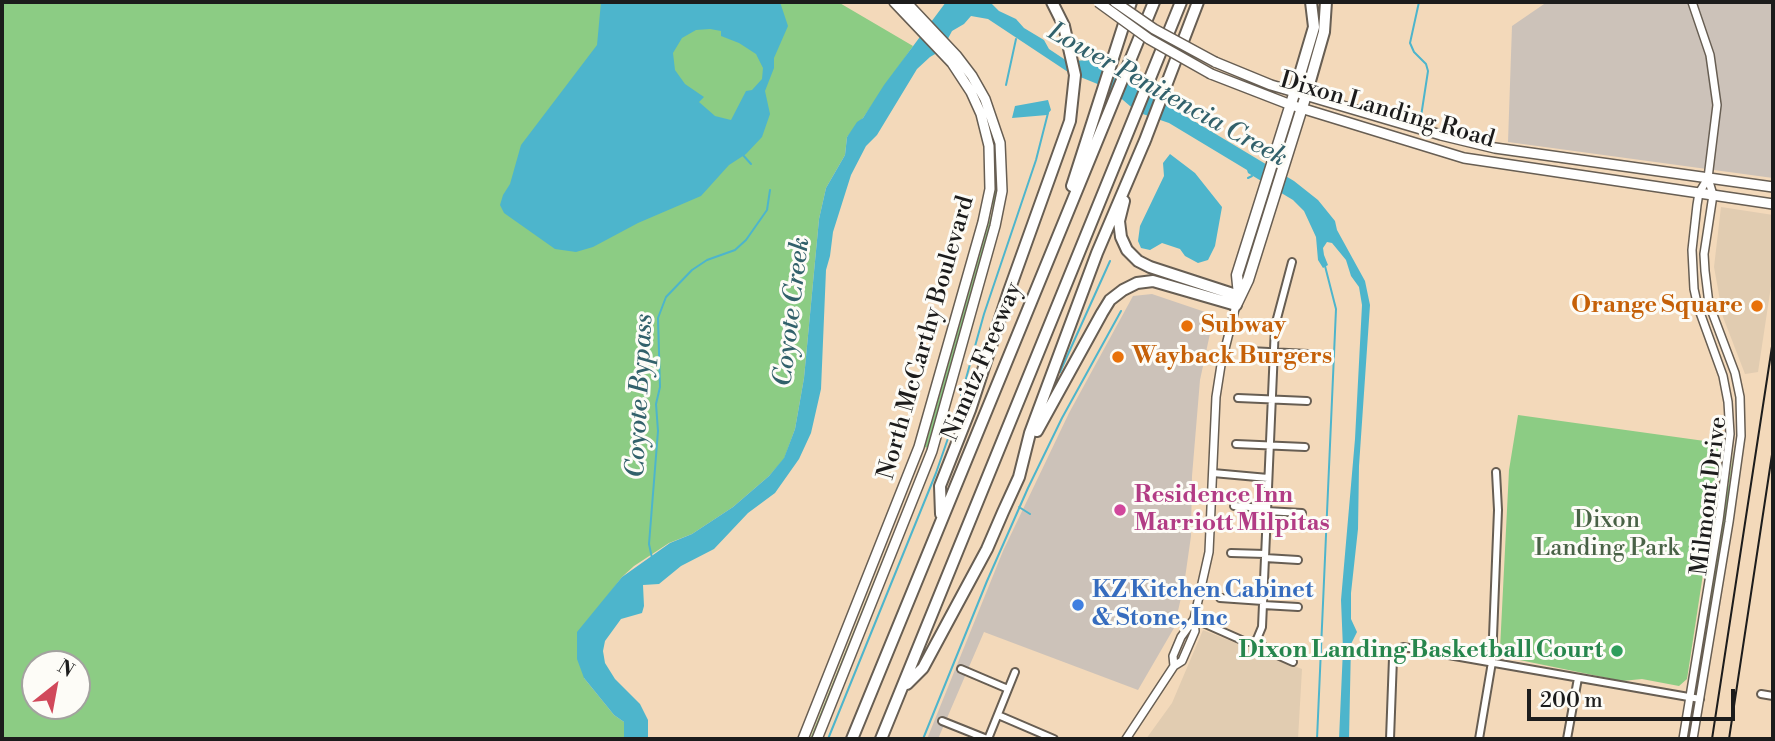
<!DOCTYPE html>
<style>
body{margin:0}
#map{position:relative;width:1775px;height:741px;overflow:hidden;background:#f3d9ba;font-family:"Libre Bodoni",serif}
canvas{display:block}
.frame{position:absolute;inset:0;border:4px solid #1c1c1c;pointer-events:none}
.north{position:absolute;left:21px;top:650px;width:70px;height:70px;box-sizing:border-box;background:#fdfcf7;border:2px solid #a3a29f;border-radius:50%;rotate:31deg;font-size:19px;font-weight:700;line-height:28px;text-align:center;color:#1c1c1c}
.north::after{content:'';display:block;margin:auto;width:24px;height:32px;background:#d1495b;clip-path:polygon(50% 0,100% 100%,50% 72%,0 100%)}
.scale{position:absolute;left:1527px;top:689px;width:208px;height:32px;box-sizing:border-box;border:4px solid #1c1c1c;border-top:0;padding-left:9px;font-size:21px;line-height:24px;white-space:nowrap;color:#1c1c1c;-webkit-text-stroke:5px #fdfcf7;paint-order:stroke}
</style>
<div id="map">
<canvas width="1775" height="741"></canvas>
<div class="frame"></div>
<div class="north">N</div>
<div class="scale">200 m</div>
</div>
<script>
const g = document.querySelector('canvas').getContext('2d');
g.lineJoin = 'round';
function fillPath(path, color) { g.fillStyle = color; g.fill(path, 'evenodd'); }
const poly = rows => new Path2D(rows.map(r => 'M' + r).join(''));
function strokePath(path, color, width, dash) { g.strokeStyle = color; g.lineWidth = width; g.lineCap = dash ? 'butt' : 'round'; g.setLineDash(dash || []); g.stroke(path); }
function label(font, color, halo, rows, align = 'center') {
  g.font = font + ' "Libre Bodoni",serif'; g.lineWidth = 6; g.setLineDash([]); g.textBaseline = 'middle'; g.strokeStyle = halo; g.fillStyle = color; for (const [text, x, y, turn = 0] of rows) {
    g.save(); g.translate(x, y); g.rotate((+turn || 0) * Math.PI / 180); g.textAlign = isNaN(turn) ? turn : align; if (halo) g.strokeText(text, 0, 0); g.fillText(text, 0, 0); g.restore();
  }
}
const built = poly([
 [1721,207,1773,215,1773,273,1758,372,1745,374,1723,317,1714,267],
 [1203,630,1302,669,1298,739,1146,739,1172,703]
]);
const industrial = poly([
 [1547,2,1773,2,1773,178,1508,142,1512,26],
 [1152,294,1214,315,1200,380,1192,476,1191,536,1184,585,1174,628,1138,690,984,632,938,739,927,739,1003,551,1069,413,1133,296]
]);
const green = poly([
 [2,2,838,2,913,46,863,118,847,137,845,155,826,188,819,219,804,378,795,429,784,459,769,476,733,507,692,534,669,543,634,566,622,577,606,598,584,678,614,715,624,722,624,739,2,739],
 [35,664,77,664,77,706,35,706],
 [910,12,956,60,979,93,994,130,1000,169,995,215,930,449,925,447,992,212,996,168,989,123,977,92,956,61],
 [1518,415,1719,443,1712,515,1687,679,1679,686,1642,679,1622,681,1505,657,1500,649,1509,470],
 [1735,442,1729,487,1730,509,1697,687],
 [892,536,896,536,814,739,810,739]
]);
const water = poly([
 [601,2,780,2,788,26,774,58,774,68,765,91,770,114,762,137,746,154,729,165,701,196,638,223,593,247,576,252,555,249,504,213,500,205,503,195,510,184,521,145,597,45],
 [710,29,721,31,721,36,739,43,756,54,763,68,762,79,752,90,746,91,731,120,715,116,699,102,704,97,685,84,675,70,673,53,682,38,696,30],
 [946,2,990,2,999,11,1016,19,1024,28,1044,40,1049,49,1067,61,1094,60,1153,92,1184,115,1294,181,1318,200,1335,221,1337,230,1365,281,1370,305,1359,466,1358,529,1351,593,1351,619,1357,632,1351,644,1349,739,1339,739,1343,649,1341,600,1355,439,1362,305,1359,287,1351,276,1346,260,1332,243,1327,242,1323,248,1324,255,1328,265,1323,268,1318,260,1316,237,1304,211,1293,200,1248,173,1247,170,1169,123,1137,112,1116,94,1100,85,1068,72,988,19,971,16,964,24,952,31,942,50,930,57,917,69,877,135,866,146,851,175,833,232,830,256,826,270,821,389,811,433,799,459,775,493,748,513,714,549,681,566,659,584,643,585,644,606,642,613,621,619,605,641,603,651,605,663,615,679,640,704,648,720,648,739,624,739,624,722,614,715,584,678,577,659,577,632,622,577,670,543,692,534,733,507,769,476,784,458,795,429,804,378,819,219,826,188,845,155,847,137,857,122,863,118,884,85],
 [1048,100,1051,110,1047,115,1012,118,1015,106],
 [1170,154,1195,173,1222,207,1215,246,1208,260,1198,263,1185,256,1180,249,1162,243,1150,250,1141,248,1138,241,1140,226,1164,176,1163,163]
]);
const stream = poly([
 [1419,2,1410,43,1414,52,1426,64,1428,71,1420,123],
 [1006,85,1016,39],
 [742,154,751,164],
 [1248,178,1252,176],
 [1060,372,1110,261],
 [1019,507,1030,514],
 [652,558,649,544,658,431,656,404,660,387,658,318,666,297,692,270,707,260,735,250,746,240,767,210,770,190],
 [828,739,936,473,955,418,984,314,1036,160,1048,113],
 [923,739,987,581,1028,488,1062,418,1121,311],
 [1317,739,1336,309,1325,266]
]);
const minor = poly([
 [1249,351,1308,354],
 [1238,398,1307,401],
 [1236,444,1305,447],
 [1213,473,1268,478],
 [1234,506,1266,508],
 [1266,511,1302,513],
 [1231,553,1265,554],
 [1265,558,1298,560],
 [1220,598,1263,601],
 [1263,605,1298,607],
 [1194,619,1246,642,1253,642,1257,639,1266,650,1293,662],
 [1257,639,1262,627,1275,326,1292,262],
 [961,669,1008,689],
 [1761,694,1773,696],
 [998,715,1054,739],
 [942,721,987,739],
 [988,739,1015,672],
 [1390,739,1393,658,1396,650,1403,647,1700,699],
 [1479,739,1492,662,1498,510,1496,472],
 [1567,739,1578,678]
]);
const tertiary = poly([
 [1174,666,1173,656,1181,637,1194,619],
 [1126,739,1174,666,1182,661,1195,631,1194,619,1209,552,1216,397,1221,365,1236,305],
 [1683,739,1719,520,1730,434,1728,402,1723,376,1698,307,1694,289,1692,250,1697,205,1699,193,1708,178,1717,105,1710,55,1692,2],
 [1693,739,1729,522,1741,436,1740,397,1735,373,1709,304,1705,271,1704,254,1713,195,1708,178]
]);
const secondary = poly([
 [1215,62,1271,85,1441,135,1495,148,1773,187],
 [1211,74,1291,105,1464,158,1773,204],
 [803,739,919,447,983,222,990,189,989,146,981,114,971,92,952,63,894,2],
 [817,739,932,451,995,226,1002,191,1000,143,985,99,972,76,956,55,906,2]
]);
const trunk = poly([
 [1239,295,1237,275,1295,91],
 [1237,303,1248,280,1306,95]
]);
const motorway = poly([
 [1295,91,1314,27,1311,2],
 [1306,95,1324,32,1326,2],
 [1144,143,1198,2],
 [1072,186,1131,2],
 [1124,201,1119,221,1121,237,1127,250,1138,261,1150,267,1239,296],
 [1037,431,1102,313,1110,300,1123,290,1137,283,1153,281,1236,305],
 [941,514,940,486,970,410,1009,291,1070,121,1075,75,1064,26,1052,2],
 [907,684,923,668,987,549,1003,512,1019,477,1030,433,1097,253,1146,138],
 [852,739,1154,2],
 [881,739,1181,2]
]);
const rail = poly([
 [1712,739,1773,340],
 [1729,739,1773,448]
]);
const secondaryBridge = poly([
 [1098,2,1149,39,1211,74],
 [1115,2,1154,29,1215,62]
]);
const markers = [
 [1757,306,7,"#e8710a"],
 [1187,326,7,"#e8710a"],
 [1118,357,7,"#e8710a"],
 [1120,510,7,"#d1479c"],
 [1078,605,7,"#3f7fe0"],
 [1617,651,7,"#2e9e5b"]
];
const streetNames = [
 ["Dixon Landing Road",1387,111,16],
 ["North McCarthy Boulevard",927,338,-74],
 ["Nimitz Freeway",983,362,-67],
 ["Milmont Drive",1710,496,-83]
];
const foodNames = [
 ["Orange Square",1743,306,"right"],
 ["Subway",1201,326],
 ["Wayback Burgers",1132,357]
];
const hotelNames = [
 ["Residence Inn",1134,496],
 ["Marriott Milpitas",1134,524]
];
const parkNames = [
 ["Dixon",1607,521],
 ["Landing Park",1607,549]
];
const shopNames = [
 ["KZ Kitchen Cabinet",1092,591],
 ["& Stone, Inc",1092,619]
];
const leisureNames = [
 ["Dixon Landing Basketball Court",1603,651]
];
const waterNames = [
 ["Lower Penitencia Creek",1167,96,29],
 ["Coyote Creek",793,312,-83],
 ["Coyote Bypass",641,396,-87]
];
fillPath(built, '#e1ccb1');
fillPath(industrial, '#ccc2b9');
fillPath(green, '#8ccc84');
fillPath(water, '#4db5cc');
strokePath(stream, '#4db5cc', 2);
strokePath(minor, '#675e53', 10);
strokePath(tertiary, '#675e53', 10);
strokePath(secondary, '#675e53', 12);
strokePath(trunk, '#675e53', 13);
strokePath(motorway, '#675e53', 14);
strokePath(minor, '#fff', 6);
strokePath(tertiary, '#fff', 7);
strokePath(secondary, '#fff', 9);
strokePath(trunk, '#fff', 10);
strokePath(motorway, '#fff', 10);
strokePath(rail, '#1c1c1c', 2);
strokePath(secondaryBridge, '#675e53', 12, []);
strokePath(secondaryBridge, '#fff', 9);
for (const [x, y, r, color] of markers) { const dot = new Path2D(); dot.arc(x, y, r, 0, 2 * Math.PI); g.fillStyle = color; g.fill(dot); strokePath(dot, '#fdfcf7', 2.5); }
label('24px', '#1c1c1c', '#fdfcf7', streetNames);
label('bold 24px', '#c56008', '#fdfcf7', foodNames, 'left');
label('bold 24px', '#b23c85', '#fdfcf7', hotelNames, 'left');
label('24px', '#496246', '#fdfcf7', parkNames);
label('bold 24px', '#366cbe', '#fdfcf7', shopNames, 'left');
label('bold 24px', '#27864d', '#fdfcf7', leisureNames, 'right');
label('italic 26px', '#32616b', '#fdfcf7', waterNames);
</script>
